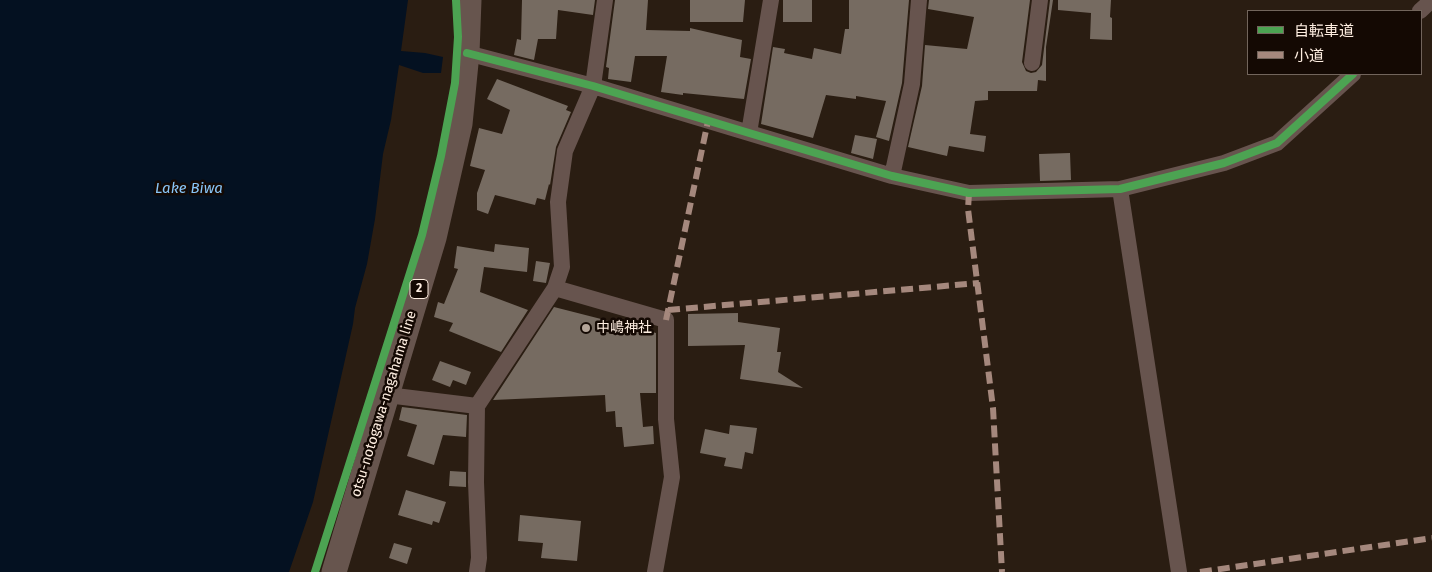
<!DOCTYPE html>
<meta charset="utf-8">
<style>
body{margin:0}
#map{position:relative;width:1432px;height:572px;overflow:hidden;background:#2a1d12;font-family:"Fira Sans","Noto Sans JP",sans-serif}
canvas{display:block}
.legend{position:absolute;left:1247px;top:10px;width:175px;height:65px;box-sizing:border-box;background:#140903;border:1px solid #72655c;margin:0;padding:6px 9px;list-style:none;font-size:15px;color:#feeee1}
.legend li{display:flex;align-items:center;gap:10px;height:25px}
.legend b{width:25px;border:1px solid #72655c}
</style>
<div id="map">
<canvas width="1432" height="572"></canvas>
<ul class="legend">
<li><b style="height:6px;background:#4ca352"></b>自転車道</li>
<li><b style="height:6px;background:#a5887d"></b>小道</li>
</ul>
</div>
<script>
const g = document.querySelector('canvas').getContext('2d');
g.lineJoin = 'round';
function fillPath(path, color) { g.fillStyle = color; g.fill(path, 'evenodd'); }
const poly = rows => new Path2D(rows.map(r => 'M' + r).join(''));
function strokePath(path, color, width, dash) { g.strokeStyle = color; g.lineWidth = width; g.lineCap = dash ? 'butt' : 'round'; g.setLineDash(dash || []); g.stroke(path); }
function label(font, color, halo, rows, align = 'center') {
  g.font = font + ' "Fira Sans","Noto Sans JP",sans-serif'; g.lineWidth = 5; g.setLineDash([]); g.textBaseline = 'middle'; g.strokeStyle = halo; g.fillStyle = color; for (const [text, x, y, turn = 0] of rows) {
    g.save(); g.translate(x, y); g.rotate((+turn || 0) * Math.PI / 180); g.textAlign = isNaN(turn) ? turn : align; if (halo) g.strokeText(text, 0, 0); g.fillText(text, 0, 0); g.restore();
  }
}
const water = poly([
 [0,0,408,0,401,51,425,53,443,57,441,73,423,73,399,65,391,120,383,154,375,219,367,264,355,308,353,324,313,502,289,572,0,572]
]);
const building = poly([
 [522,0,595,0,593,15,558,10,556,39,538,39,534,60,514,55,517,39,521,40],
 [615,0,648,0,646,30,690,31,690,28,742,40,740,57,751,59,744,99,683,93,683,95,661,92,667,56,635,56,631,82,608,79,609,68,606,67],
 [690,0,745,0,743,22,690,22],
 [783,0,812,0,812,22,783,22],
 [849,0,909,0,902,83,889,141,876,137,886,101,856,96,856,99,826,95,813,138,761,124,773,47,785,49,784,53,812,59,814,48,841,54,845,29,849,29],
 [929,0,1030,0,1022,62,1026,71,1031,73,1036,72,1042,65,1050,0,1053,0,1046,47,1046,81,1038,80,1037,91,988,91,988,100,975,101,970,134,986,136,984,152,949,146,947,156,908,147,922,86,925,45,967,49,974,17,928,9],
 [1058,0,1111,0,1110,17,1112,18,1112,40,1090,39,1091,13,1058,10],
 [497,79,568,106,566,110,571,112,556,147,550,185,549,184,545,200,537,198,535,205,495,195,488,214,477,210,477,193,485,170,470,166,479,128,502,134,510,110,487,99],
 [855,135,877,139,873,159,851,153],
 [1070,153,1071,180,1040,181,1039,154],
 [495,244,529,248,527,272,484,267,480,292,528,310,501,352,449,331,453,323,434,317,438,302,444,304,458,269,454,268,457,246,494,252],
 [536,261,550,263,546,283,533,281],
 [554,307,656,333,656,393,640,393,643,427,653,426,654,444,624,447,622,427,616,427,615,411,606,412,605,395,493,400],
 [738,313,738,322,780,328,777,352,781,352,778,372,803,388,740,379,745,345,688,346,688,314],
 [440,361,471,372,466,385,453,380,450,387,432,380],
 [402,407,467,415,466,437,443,435,434,465,407,456,417,425,399,420],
 [730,425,757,428,753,454,745,452,742,469,724,466,726,458,700,453,705,429,729,434],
 [450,471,466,472,466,487,449,486],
 [406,490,446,502,439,523,433,521,432,525,398,515],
 [520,515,581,521,577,561,541,558,543,543,518,541],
 [394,543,412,548,407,564,389,558]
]);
const street = poly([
 [1420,11,1432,0],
 [467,53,593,86,892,176,969,193,1120,189,1224,163,1277,143,1353,74],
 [1032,63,1040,0],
 [749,133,771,0],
 [892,176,912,84,919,0],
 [1120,189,1179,572],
 [555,288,666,320,666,419,672,477,655,572],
 [387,395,477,406],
 [477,572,479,558,476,482,477,406,555,288,562,267,558,202,565,151,593,86,605,0]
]);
const primary = poly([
 [334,572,434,238,460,124,467,53,469,0]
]);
const quiet = poly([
 [969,193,968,209,993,408,1002,572],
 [668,310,979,283],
 [666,320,708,121],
 [1200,572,1432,538]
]);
const cycleway = poly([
 [467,53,593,86,892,176,969,193,1120,189,1224,163,1277,143,1353,74],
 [315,572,422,235,441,156,455,83,458,37,456,0]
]);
const markers = [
 [586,328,5,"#b4a599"]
];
const shields = [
 [419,289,18]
];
const shieldNames = [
 ["2",419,289]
];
const poiNames = [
 ["中嶋神社",596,328]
];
const streetNames = [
 ["otsu-notogawa-nagahama line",384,404,-73]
];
const waterNames = [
 ["Lake Biwa",189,189]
];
fillPath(water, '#041121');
fillPath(building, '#766b61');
strokePath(street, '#67544e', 16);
strokePath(primary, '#67554e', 25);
strokePath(quiet, '#a5887d', 6, [12, 6]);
strokePath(cycleway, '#4ca352', 8);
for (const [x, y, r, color] of markers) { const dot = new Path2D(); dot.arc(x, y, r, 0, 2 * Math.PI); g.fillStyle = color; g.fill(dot); strokePath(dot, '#140903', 2); }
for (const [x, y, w] of shields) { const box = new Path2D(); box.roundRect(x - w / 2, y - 9.5, w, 19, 4); g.fillStyle = '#140903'; g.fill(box); strokePath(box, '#feeee1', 1); }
label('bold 12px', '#feeee1', null, shieldNames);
label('14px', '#feeee1', '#140903', poiNames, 'left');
label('14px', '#feeee1', '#140903', streetNames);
label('italic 15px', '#89c6f8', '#140903', waterNames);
</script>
